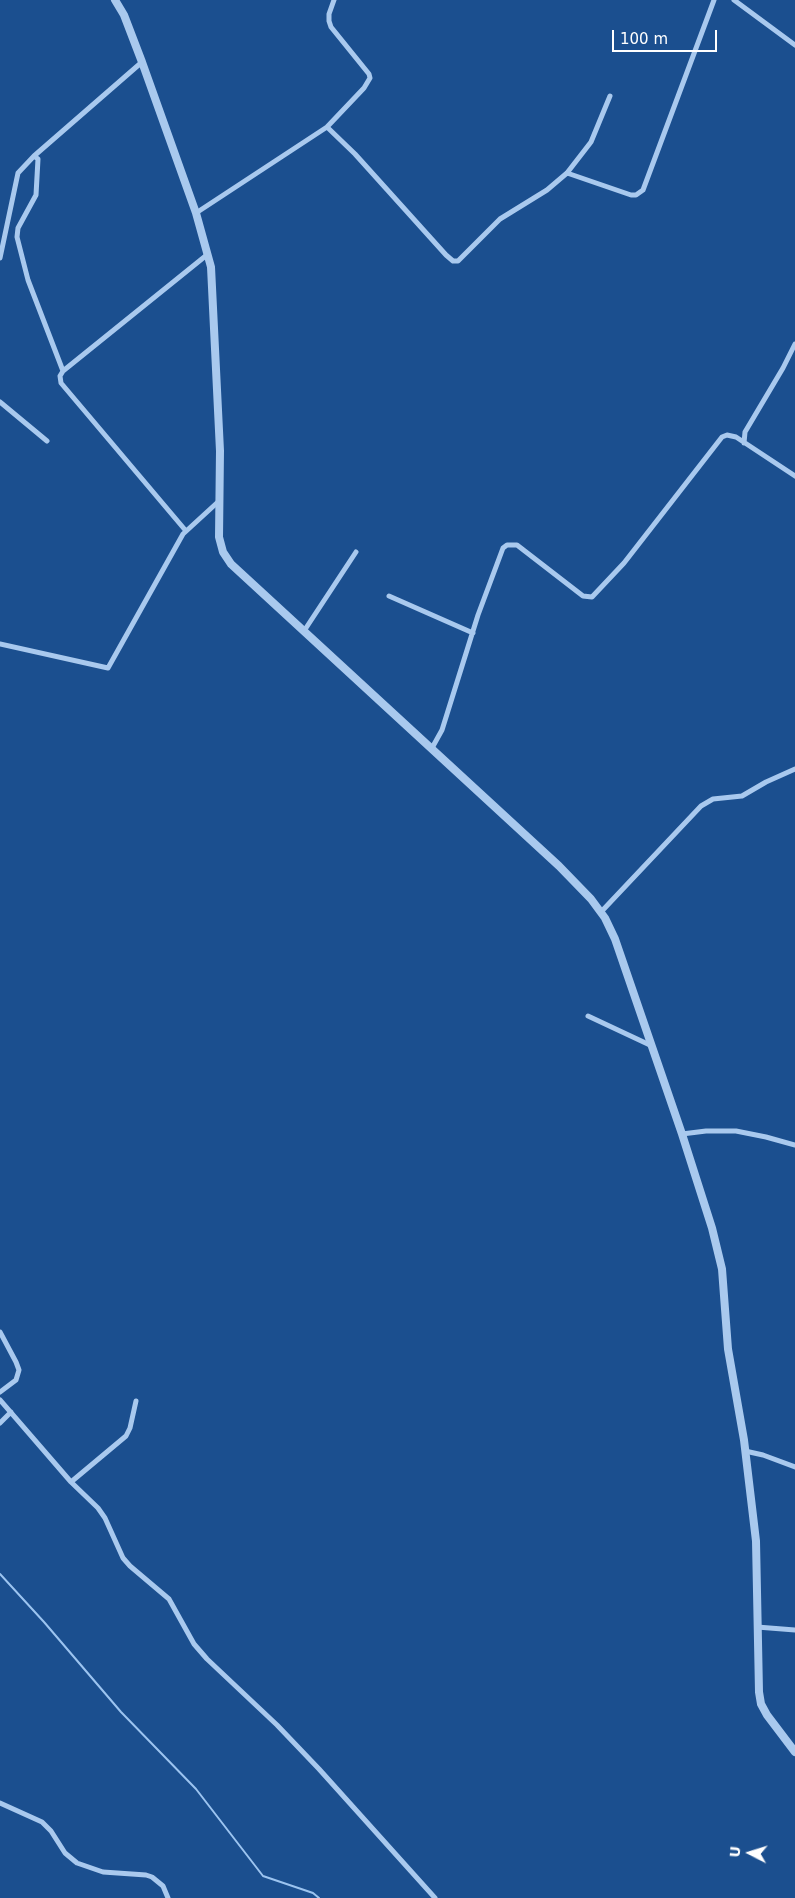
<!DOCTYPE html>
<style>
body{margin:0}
#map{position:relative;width:795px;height:1898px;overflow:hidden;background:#1b4f8f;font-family:"DejaVu Sans",sans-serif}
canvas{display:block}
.north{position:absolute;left:725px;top:1828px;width:50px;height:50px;-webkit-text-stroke:4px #1b4f8f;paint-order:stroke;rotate:275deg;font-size:14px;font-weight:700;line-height:20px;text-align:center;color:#fff}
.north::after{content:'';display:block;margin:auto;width:18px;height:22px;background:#fff;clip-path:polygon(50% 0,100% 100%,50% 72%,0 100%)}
.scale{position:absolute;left:612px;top:30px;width:105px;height:22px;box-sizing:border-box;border:2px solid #fff;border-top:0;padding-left:6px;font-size:15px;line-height:18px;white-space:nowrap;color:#fff;-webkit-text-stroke:4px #1b4f8f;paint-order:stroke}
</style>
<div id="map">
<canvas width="795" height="1898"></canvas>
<div class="north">U</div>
<div class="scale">100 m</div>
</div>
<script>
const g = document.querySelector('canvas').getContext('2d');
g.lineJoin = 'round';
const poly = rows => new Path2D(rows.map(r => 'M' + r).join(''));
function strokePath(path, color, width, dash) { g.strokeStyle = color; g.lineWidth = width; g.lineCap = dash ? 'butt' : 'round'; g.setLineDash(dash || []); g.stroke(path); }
const stream = poly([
 [0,1574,44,1622,121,1712,196,1789,263,1876,313,1893,319,1898]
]);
const minor = poly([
 [734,0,795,45],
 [327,127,364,88,370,78,369,74,331,27,329,21,329,14,334,0],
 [34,156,38,159,36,195,18,228,17,237,28,280,63,371],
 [567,173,631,195,636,195,643,190,714,0],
 [196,213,327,127,355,154,446,255,453,261,458,261,500,219,547,190,567,173,591,142,610,96],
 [0,258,18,173,34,156,142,62],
 [0,402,47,441],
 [744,443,745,432,783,368,795,344],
 [186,531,61,383,60,376,63,371,208,254],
 [389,596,473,633],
 [304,631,356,552],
 [0,644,108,668,183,534,219,501],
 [432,748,442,730,478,615,503,548,507,545,517,545,583,596,592,597,624,563,722,437,727,435,736,437,795,476],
 [601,912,701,806,713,799,742,796,766,782,795,769],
 [588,1016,652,1046],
 [682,1134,706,1131,736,1131,766,1137,795,1145],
 [0,1332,16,1362,19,1370,16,1380,0,1392],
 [0,1400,71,1482,98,1508,105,1518,123,1558,130,1566,169,1599,194,1644,207,1659,277,1725,319,1769,435,1898],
 [0,1423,11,1412],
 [745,1451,763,1455,795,1467],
 [71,1482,126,1436,130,1428,136,1401],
 [757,1627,795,1630],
 [0,1803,42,1822,51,1831,65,1853,77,1863,103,1872,146,1875,152,1877,163,1886,168,1898]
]);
const tertiary = poly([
 [115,0,124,15,142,62,196,213,211,267,220,451,219,537,223,552,231,564,559,866,591,899,605,918,615,939,682,1134,712,1228,722,1269,728,1349,744,1440,756,1541,759,1692,761,1704,767,1715,795,1752]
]);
strokePath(stream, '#9cc4f0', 2);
strokePath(minor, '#a9c9ee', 5);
strokePath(tertiary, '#a9c9ee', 8);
</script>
